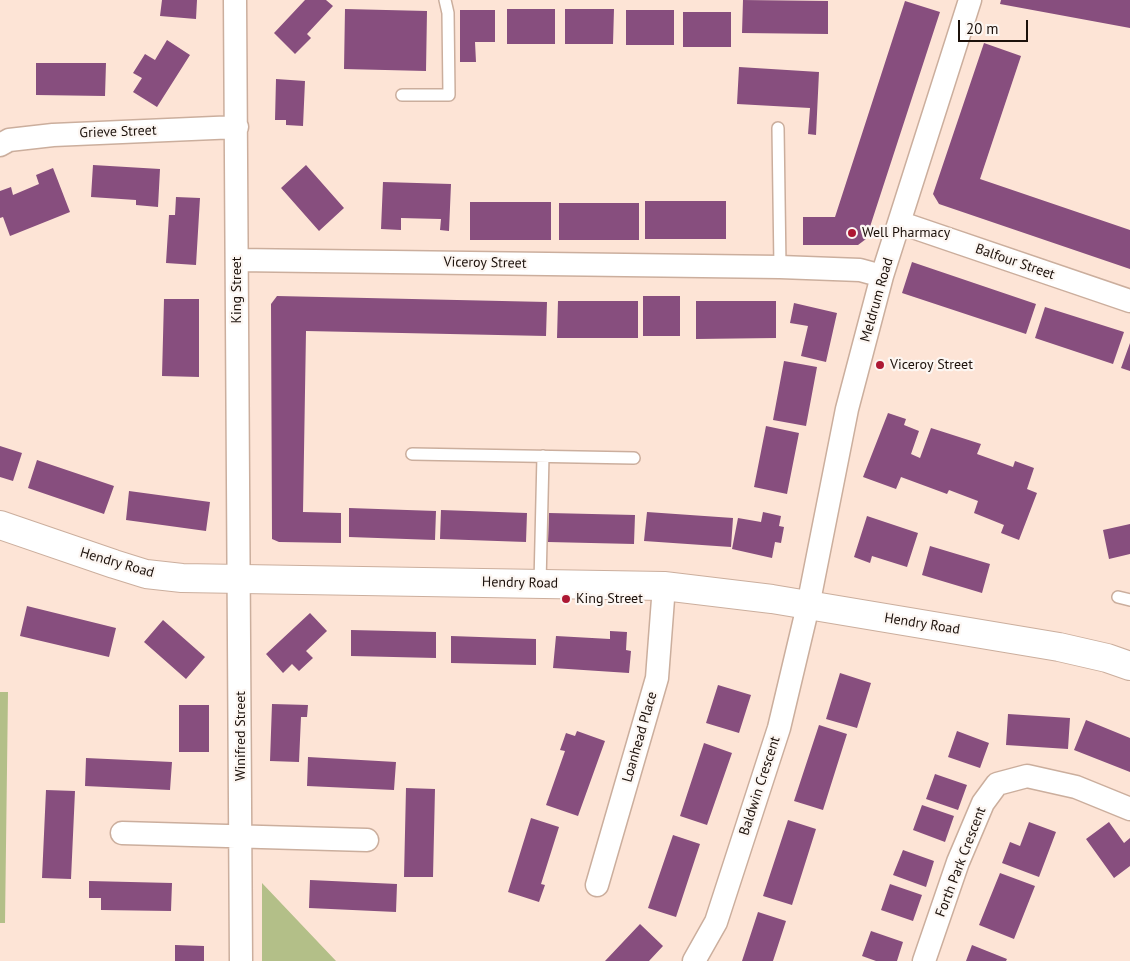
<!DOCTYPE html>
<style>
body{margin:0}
#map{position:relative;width:1130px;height:961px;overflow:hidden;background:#fde4d6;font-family:"PT Sans",sans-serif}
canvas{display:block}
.scale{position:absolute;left:958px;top:20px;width:70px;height:22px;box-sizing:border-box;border:2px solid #1c110b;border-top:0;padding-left:6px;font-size:15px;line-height:18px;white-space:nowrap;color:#1c110b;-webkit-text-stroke:4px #fcf6f2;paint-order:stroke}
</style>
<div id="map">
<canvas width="1130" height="961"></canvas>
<div class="scale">20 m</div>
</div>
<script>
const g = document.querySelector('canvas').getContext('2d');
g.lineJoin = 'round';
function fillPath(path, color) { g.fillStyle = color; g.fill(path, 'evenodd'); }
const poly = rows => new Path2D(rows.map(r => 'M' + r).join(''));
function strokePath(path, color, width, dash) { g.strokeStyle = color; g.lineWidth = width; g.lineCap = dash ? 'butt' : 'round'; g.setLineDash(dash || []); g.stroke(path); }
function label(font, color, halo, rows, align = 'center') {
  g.font = font + ' "PT Sans",sans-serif'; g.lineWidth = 4.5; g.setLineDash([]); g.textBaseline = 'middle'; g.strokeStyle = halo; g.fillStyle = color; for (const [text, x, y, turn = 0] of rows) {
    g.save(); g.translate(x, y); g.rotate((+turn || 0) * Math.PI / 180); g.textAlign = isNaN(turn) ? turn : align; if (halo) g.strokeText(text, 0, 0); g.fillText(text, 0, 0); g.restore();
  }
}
const green = poly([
 [0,692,8,692,5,923,0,923],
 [262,883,336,961,262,961]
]);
const building = poly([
 [162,0,197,0,196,19,160,16],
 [305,0,326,0,333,6,307,34,311,38,295,54,274,33],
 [743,0,828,1,828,34,742,33],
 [1001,0,1130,0,1130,28,1000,4],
 [905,1,940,12,866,239,858,245,803,245,803,217,835,217],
 [345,9,427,11,426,71,344,69],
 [507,9,555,9,555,44,507,44],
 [565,9,614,9,613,44,565,44],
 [460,10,495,10,495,42,475,42,476,62,460,62],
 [626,10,674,10,674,45,626,45],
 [683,12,731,12,731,47,683,47],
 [167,40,190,55,157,107,133,92,142,78,133,73,145,54,155,60],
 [984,43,1021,56,980,179,1130,230,1130,269,939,204,933,194],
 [36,63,106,63,105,96,36,95],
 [739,67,819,72,816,135,808,134,810,108,737,104],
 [276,79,305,81,303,126,286,125,286,120,275,120],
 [93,165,160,169,158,207,136,205,136,200,91,197],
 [306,165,344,208,319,231,281,188],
 [53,168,70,212,10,236,3,217,0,218,0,191,11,187,13,195,39,184,36,175],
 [383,182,451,184,449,231,440,230,441,219,401,218,401,230,381,229],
 [176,197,200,198,196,265,166,263,169,215,175,215],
 [645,201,726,201,726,239,645,239],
 [470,202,551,202,551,240,470,240],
 [559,203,639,203,639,240,559,240],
 [912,262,1036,304,1026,334,902,293],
 [277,296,547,302,546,336,306,331,303,512,341,513,341,543,279,542,272,539,271,304],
 [643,296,680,296,680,336,643,336],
 [164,299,199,299,199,377,162,376],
 [558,301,638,301,638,338,557,338],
 [696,301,776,301,776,338,696,339],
 [794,303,837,313,826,362,801,356,808,326,790,323],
 [1045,307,1124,332,1113,364,1035,338],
 [1130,343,1130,371,1121,368],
 [784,361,817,367,806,426,773,420],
 [888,413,906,419,904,425,919,431,911,454,920,458,931,428,981,444,977,454,1013,467,1015,461,1034,468,1027,489,1037,493,1019,540,1001,533,1004,525,974,513,978,501,949,490,947,494,901,477,896,489,863,477],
 [766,426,799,433,787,494,754,487],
 [0,446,22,453,13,481,0,477],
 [37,460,114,486,104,514,28,488],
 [129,491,210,502,206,531,126,520],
 [349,508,436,511,435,540,349,537],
 [441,510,527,513,526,542,440,539],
 [647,512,733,518,731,547,644,541],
 [763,512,781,516,779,526,784,527,781,543,775,542,772,558,732,549,738,518,761,522],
 [549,513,635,515,634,544,548,542],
 [867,516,918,533,907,567,872,556,870,563,854,557],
 [1130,524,1130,554,1109,559,1103,530],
 [930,546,990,564,982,593,922,575],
 [27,606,116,628,109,657,20,636],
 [310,613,327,631,306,651,313,658,299,671,292,664,283,673,266,654],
 [163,620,205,657,186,679,144,642],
 [351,630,436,632,436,658,351,656],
 [610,631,627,632,626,650,631,651,629,673,553,668,556,636,610,639],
 [451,636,536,639,536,665,451,663],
 [840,673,871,683,857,728,826,719],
 [718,685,751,695,739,733,706,723],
 [272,704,308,705,307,717,301,717,299,762,270,761],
 [179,705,209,705,209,752,179,752],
 [1008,714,1070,718,1068,749,1006,745],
 [1086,720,1130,738,1130,772,1074,750],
 [819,725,847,734,823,810,794,801],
 [577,731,605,741,578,816,546,805,565,751,560,750,566,733,575,736],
 [957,731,989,743,980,768,948,757],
 [704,743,732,753,707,825,680,816],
 [308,757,396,762,394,790,307,786],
 [86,758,172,762,170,790,85,786],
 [935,774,967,785,958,810,926,799],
 [406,788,435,789,433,877,404,877],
 [46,790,75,791,71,879,42,878],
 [922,805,954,816,945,842,913,830],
 [531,818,559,827,541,884,545,885,539,902,508,892],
 [788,820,816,829,792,905,763,896],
 [1029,822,1056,832,1039,877,1002,863,1010,842,1020,846],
 [1109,822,1124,843,1130,838,1130,866,1114,878,1086,839],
 [673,835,700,844,676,917,648,908],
 [903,850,934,861,926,887,893,875],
 [1000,873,1035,886,1014,939,979,925],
 [310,880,397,884,396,912,309,908],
 [89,881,172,883,171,911,101,910,101,898,89,898],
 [890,884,922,895,913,921,881,910],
 [758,912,786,921,773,961,742,961],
 [640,924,663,946,649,961,605,961],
 [871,931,903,942,897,961,876,961,862,956],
 [175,945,204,946,204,961,175,961],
 [972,945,1007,959,1006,961,966,961]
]);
const lane = poly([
 [402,95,449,95,448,13,445,0],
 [778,128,780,267],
 [412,454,634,458],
 [540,583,543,456],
 [1118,597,1130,600]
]);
const street = poly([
 [235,0,241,961],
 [0,145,9,140,53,135,237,127],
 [901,223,1130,301],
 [237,260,780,267,860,270,882,276],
 [122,833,367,840],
 [597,885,657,678,664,586],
 [694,961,716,922,779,728,808,606,847,409,882,276,970,0],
 [924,961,958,862,983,803,997,784,1027,776,1076,787,1130,809]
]);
const secondary = poly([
 [0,525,114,564,146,574,182,578,664,586,772,599,1059,647,1107,658,1130,666]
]);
const markers = [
 [852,233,5,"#ad1833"],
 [880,365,5,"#ad1833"],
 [566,599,5,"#ad1833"]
];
const streetNames = [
 ["Grieve Street",118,132,-2],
 ["Balfour Street",1015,262,19],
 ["Viceroy Street",485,263,1],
 ["King Street",237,290,-90],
 ["Meldrum Road",877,300,-74],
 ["Hendry Road",117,563,16],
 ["Hendry Road",520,583,1],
 ["Hendry Road",922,624,9],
 ["Winifred Street",241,736,-90],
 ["Loanhead Place",640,737,-74],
 ["Baldwin Crescent",760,786,-72],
 ["Forth Park Crescent",961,862,-69]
];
const poiNames = [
 ["Well Pharmacy",862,233],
 ["Viceroy Street",890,365],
 ["King Street",576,599]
];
fillPath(green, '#b3bf88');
fillPath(building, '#874e7e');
strokePath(lane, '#cbae9d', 14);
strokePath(street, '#cbae9d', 25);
strokePath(secondary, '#cbae9d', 30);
strokePath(lane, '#fff', 11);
strokePath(street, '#fff', 22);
strokePath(secondary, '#fff', 28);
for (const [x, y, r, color] of markers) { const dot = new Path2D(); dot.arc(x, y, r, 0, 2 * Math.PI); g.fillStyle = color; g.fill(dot); strokePath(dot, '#fcf6f2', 2); }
label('14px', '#1c110b', '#fcf6f2', streetNames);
label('14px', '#1c110b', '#fcf6f2', poiNames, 'left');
</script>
